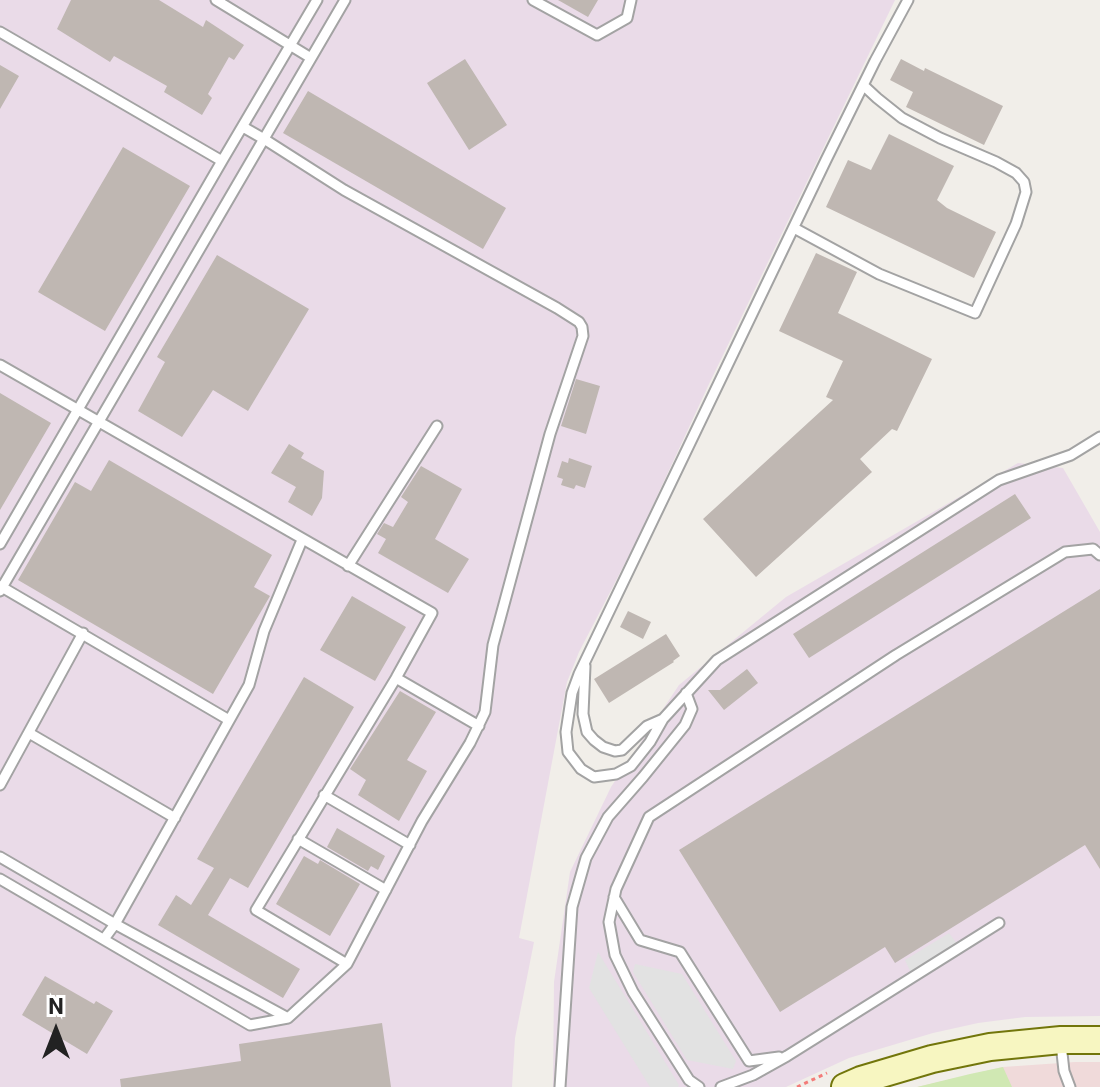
<!DOCTYPE html>
<style>
body{margin:0}
#map{position:relative;width:1100px;height:1087px;overflow:hidden;background:#f1eee9;font-family:Roboto,sans-serif}
canvas{display:block}
.north{position:absolute;left:16px;top:991px;width:80px;height:80px;-webkit-text-stroke:6px #fff;paint-order:stroke;rotate:0deg;font-size:22px;font-weight:700;line-height:32px;text-align:center;color:#222}
.north::after{content:'';display:block;margin:auto;width:28px;height:36px;background:#222;clip-path:polygon(50% 0,100% 100%,50% 72%,0 100%)}
</style>
<div id="map">
<canvas width="1100" height="1087"></canvas>
<div class="north">N</div>
</div>
<script>
const g = document.querySelector('canvas').getContext('2d');
g.lineJoin = 'round';
function fillPath(path, color) { g.fillStyle = color; g.fill(path, 'evenodd'); }
const poly = rows => new Path2D(rows.map(r => 'M' + r).join(''));
function strokePath(path, color, width, dash) { g.strokeStyle = color; g.lineWidth = width; g.lineCap = dash ? 'butt' : 'round'; g.setLineDash(dash || []); g.stroke(path); }
const commercial = poly([
 [1075,1062,1100,1062,1100,1087,917,1087,1003,1067]
]);
const industrial = poly([
 [0,0,895,0,708,386,635,544,579,652,567,682,519,938,534,942,515,1038,512,1087,0,1087],
 [1018,463,1063,468,1100,532,1100,1016,1025,1017,978,1023,933,1033,849,1058,786,1087,553,1087,554,982,570,872,611,787,679,685,786,597]
]);
const grass = poly([
 [1003,1067,1012,1087,917,1087,970,1074]
]);
const parking = poly([
 [949,933,957,944,911,973,905,960],
 [598,952,679,1085,678,1087,650,1087,589,988],
 [635,964,682,974,736,1061,733,1069,687,1060,633,972]
]);
const building = poly([
 [71,0,159,0,203,27,206,20,244,45,234,60,229,57,208,94,212,98,202,115,164,92,167,86,114,56,110,62,57,29],
 [558,0,598,0,588,17],
 [465,59,507,125,469,150,427,83],
 [901,59,924,71,925,68,1003,106,984,145,906,107,913,92,890,80],
 [0,65,19,76,0,109],
 [308,91,506,208,483,249,283,133],
 [889,134,954,166,937,200,947,208,996,232,974,278,826,207,848,160,871,170],
 [123,147,190,186,105,331,38,292],
 [816,253,857,272,838,313,932,359,897,431,892,429,860,459,872,472,756,577,703,519,833,400,826,397,843,361,779,331],
 [217,255,309,309,248,411,213,390,182,437,138,411,165,362,157,357],
 [576,379,600,386,586,434,561,426],
 [0,393,51,423,0,510],
 [289,444,304,453,301,458,324,471,322,498,312,516,288,502,296,487,271,473],
 [569,458,592,466,585,488,576,485,574,489,561,485,563,479,557,477,562,461,568,463],
 [109,460,272,555,254,587,270,596,213,694,18,580,75,482,91,491],
 [421,466,462,489,435,539,469,559,448,593,378,553,386,539,377,534,384,523,393,527,408,502,401,497],
 [1015,494,1031,518,809,658,793,634],
 [1100,589,1100,869,1085,845,895,963,885,947,780,1012,679,850],
 [352,596,406,627,375,681,320,650],
 [628,611,651,622,643,639,620,627],
 [666,634,680,656,673,661,674,662,609,703,594,679],
 [747,669,758,683,724,710,708,690,720,690],
 [304,677,354,707,248,888,230,878,208,915,300,969,283,998,158,925,176,895,191,905,214,868,197,859],
 [400,691,436,712,407,760,427,771,399,821,358,795,366,780,350,769],
 [337,828,385,856,378,870,371,866,368,871,327,847],
 [304,856,318,864,320,860,360,884,330,936,276,904],
 [45,976,94,1004,96,1001,113,1011,87,1054,22,1015],
 [382,1023,391,1087,121,1087,120,1079,241,1061,239,1044]
]);
const path = poly([
 [797,1087,827,1073]
]);
const lane = poly([
 [216,0,311,58],
 [533,0,597,35,627,18,631,0],
 [908,0,875,61,826,160,579,674,572,693,566,732,568,752,581,769,594,777,616,774,631,766,650,742,663,719,717,660,999,480,1071,455,1100,437],
 [0,32,222,161,317,0],
 [243,127,264,139,344,190,557,308,579,322,582,327,583,336,550,434,493,645,485,712,470,743,422,821,347,964],
 [794,228,879,274,975,313,1016,224,1026,192,1024,182,1016,173,996,162,940,138,902,118,877,98,863,85],
 [0,365,432,613,396,678,256,910,347,964,288,1018,250,1025,0,879],
 [0,544,222,161],
 [348,566,437,426],
 [0,586,229,720],
 [0,591,345,0],
 [585,666,583,714,587,732,594,740,603,747,615,751,622,750,647,726,663,719],
 [396,678,479,726],
 [29,733,175,818],
 [0,785,83,633],
 [324,795,410,845],
 [298,839,386,890],
 [0,857,115,924,288,1018],
 [614,897,640,940,680,952,749,1061,779,1057],
 [104,939,115,924,249,685,264,631,302,540],
 [1061,1044,1064,1071,1070,1087],
 [560,1087,572,907,586,858,608,817,643,777,685,725,692,709,686,693],
 [699,1087,689,1080,633,992,615,955,609,922,616,889,649,817,896,655,1065,552,1093,549,1100,555],
 [721,1087,753,1075,787,1056,999,923]
]);
const secondary = poly([
 [845,1087,861,1080,932,1059,990,1047,1061,1040,1100,1040]
]);
fillPath(commercial, '#f0dada');
fillPath(industrial, '#eadbe8');
fillPath(grass, '#d0e8b3');
fillPath(parking, '#e2e2e2');
fillPath(building, '#bfb7b2');
strokePath(lane, '#a3a3a3', 13);
strokePath(secondary, '#72760b', 30);
strokePath(path, '#f37c79', 3, [4, 4]);
strokePath(lane, '#fff', 9);
strokePath(secondary, '#f7f6c1', 26);
</script>
